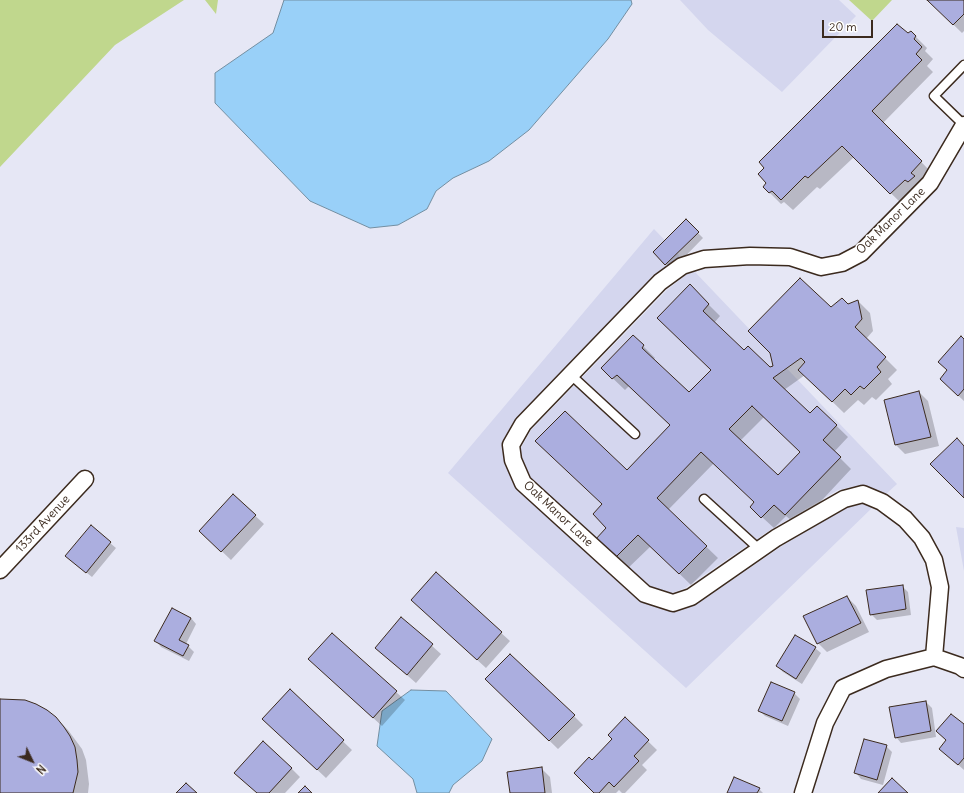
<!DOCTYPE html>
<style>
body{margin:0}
#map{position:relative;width:964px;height:793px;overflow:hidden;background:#e6e7f5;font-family:Delius,sans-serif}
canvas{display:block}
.north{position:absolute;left:12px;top:741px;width:40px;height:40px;-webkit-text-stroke:3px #fff;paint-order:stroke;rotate:133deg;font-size:11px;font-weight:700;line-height:16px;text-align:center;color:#3b2a1e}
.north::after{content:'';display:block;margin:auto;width:14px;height:18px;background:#3b2a1e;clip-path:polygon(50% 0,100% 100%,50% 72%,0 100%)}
.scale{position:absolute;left:822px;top:20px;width:51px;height:18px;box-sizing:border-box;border:2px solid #3b2a1e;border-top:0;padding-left:5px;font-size:12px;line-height:14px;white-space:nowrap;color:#3b2a1e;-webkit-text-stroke:3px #fff;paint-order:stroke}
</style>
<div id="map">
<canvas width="964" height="793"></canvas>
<div class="north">N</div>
<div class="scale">20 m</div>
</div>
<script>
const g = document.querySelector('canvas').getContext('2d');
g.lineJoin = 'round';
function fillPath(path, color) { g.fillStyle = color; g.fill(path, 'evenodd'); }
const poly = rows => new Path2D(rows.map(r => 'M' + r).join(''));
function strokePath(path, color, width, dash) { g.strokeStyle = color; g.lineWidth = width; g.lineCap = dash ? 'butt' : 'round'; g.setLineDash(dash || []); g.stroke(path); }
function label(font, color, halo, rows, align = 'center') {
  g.font = font + ' Delius,sans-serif'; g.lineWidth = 3; g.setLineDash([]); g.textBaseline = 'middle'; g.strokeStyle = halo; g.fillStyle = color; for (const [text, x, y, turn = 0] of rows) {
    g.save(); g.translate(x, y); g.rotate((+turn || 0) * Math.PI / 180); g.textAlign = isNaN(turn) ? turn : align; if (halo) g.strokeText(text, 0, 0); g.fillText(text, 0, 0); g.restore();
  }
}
const built = poly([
 [680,0,839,0,856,16,782,92,708,30],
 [654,229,680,256,653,276,515,419,503,440,502,446,504,463,517,490,639,601,672,612,677,612,696,605,782,546,848,507,863,504,872,508,686,688,448,473],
 [695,272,897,484,886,494,866,486,860,485,838,490,770,530,685,588,672,593,649,586,531,478,522,459,521,448,531,430,667,290,687,274],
 [956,527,964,528,964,571]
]);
const green = poly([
 [0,0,184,0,115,45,0,167],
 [205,0,218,0,216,14],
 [849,0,892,0,872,21]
]);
const water = poly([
 [284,0,631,0,632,4,608,39,529,130,489,161,453,178,436,191,427,209,398,225,370,228,310,201,215,103,215,73,273,33,284,0],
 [411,690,446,691,492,739,482,761,453,785,449,793,417,793,413,779,377,746,382,711,411,690]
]);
const shadow = poly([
 [928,0,964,0,964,31,962,33],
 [911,32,927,48,925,51,933,59,927,66,933,72,883,123,933,174,903,205,854,157,820,189,817,187,793,210,784,202,781,204,764,187],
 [686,221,703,238,672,270,654,252],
 [690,286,720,316,714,323,744,351,770,368,774,366,831,309,858,301,870,313,873,331,866,339,897,370,888,379,892,384,876,400,872,397,864,405,858,400,844,413,805,375,784,390,810,414,817,407,848,437,834,452,851,469,798,526,786,516,774,528,751,507,755,502,714,463,668,510,718,558,691,585,651,546,626,570,596,540,607,528,627,472,671,426,629,386,625,390,602,368,633,336,655,358,653,360,689,394,712,370],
 [764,417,802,452,778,477,740,441],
 [964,340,964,401,950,388,948,371],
 [919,392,928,401,939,446,905,454,896,445,885,400],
 [233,495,264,524,231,560,209,539],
 [110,543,116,548,92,577,72,561],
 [436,574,510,641,486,668,412,600],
 [902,586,908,592,911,615,877,620,871,614],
 [847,597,856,606,869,632,827,652,818,643],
 [191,618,196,624,186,644,194,652,189,661,161,647,156,641],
 [401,618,441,654,416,683,376,648],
 [815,648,821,653,802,684,783,672,777,666],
 [318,668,396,692,405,700,382,726],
 [495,688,574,716,583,725,558,749],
 [290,691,352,750,326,778,272,727],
 [794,693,800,699,788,726,765,716,760,711],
 [0,700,56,718,68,730,82,749,86,760,89,784,88,793,0,793],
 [926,702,932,708,936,737,901,743,896,737],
 [625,719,657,750,642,765,647,770,625,793,622,793,619,790,616,793,595,793,592,761,614,739],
 [964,726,964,770,946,754],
 [886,746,892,752,883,785,861,779,856,773],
 [291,768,300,777,285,793,257,793],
 [541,768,550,777,552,793,511,793],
 [759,789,763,793,728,793]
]);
const building = poly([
 [927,0,964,0,964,14,953,25,927,0],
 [897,24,908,33,911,31,916,36,914,39,922,47,916,54,922,60,872,111,922,161,911,173,915,176,908,182,905,180,890,194,842,146,808,178,805,176,781,200,772,191,769,193,763,187,766,183,758,174,764,168,759,162,897,24],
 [686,219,699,232,665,265,653,252,686,219],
 [800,278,831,307,842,298,848,304,858,300,862,319,855,327,886,357,877,367,881,372,864,389,860,386,851,395,845,389,832,402,798,370,805,362,801,358,773,378,810,413,817,406,837,425,823,440,841,457,785,515,774,505,761,518,750,507,754,502,701,452,657,498,707,546,679,574,638,535,614,559,595,540,606,528,593,514,602,504,535,441,565,411,627,470,670,425,617,375,612,379,601,368,633,335,644,345,642,348,689,392,711,370,657,318,690,284,709,304,703,311,744,350,748,346,770,367,773,366,770,353,748,331,800,278],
 [752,406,800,452,778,475,729,429,752,406],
 [961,336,964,339,964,389,958,396,940,379,947,370,938,362,961,336],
 [919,391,931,437,895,445,884,400,919,391],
 [957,438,964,446,964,498,930,464,957,438],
 [233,494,256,515,221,552,199,531,233,494],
 [91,525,111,542,86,573,65,556,91,525],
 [436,572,502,632,477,660,411,600,436,572],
 [903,585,906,609,870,615,866,590,903,585],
 [847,596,861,623,817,644,803,616,847,596],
 [172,608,191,618,179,640,189,645,183,656,154,641,172,608],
 [401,617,433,644,407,675,375,648,401,617],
 [332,633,397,691,373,718,308,659,332,633],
 [795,635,816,647,796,679,776,666,795,635],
 [510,654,575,715,549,741,485,679,510,654],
 [771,682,795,692,782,721,758,711,771,682],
 [290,689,344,740,317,770,262,719,290,689],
 [0,699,25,700,36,704,47,710,56,717,64,727,70,736,75,747,77,760,78,772,73,793,0,793,0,699],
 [926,701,931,731,895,738,889,707,926,701],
 [951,714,964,724,964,758,958,765,939,749,946,740,936,731,951,714],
 [625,717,649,740,634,756,639,761,614,787,609,782,599,793,594,793,574,773,589,757,592,760,612,739,608,735,625,717],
 [864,739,887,745,877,780,854,773,864,739],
 [263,741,292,768,269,793,257,793,234,773,263,741],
 [542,767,545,793,510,793,507,772,542,767],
 [734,777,760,788,757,793,727,793,734,777],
 [892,778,908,793,878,793,892,778],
 [186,783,197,793,176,793,186,783],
 [305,786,312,793,298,793,305,786]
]);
const service = poly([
 [964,65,934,96,964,125],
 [571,375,635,434],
 [704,499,759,549]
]);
const minor = poly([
 [0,570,85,479],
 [934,657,940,587,934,560,922,538,905,519,882,502,863,494,844,499,776,538,691,597,673,603,645,594,523,483,513,460,511,445,523,424,660,282,682,266,704,259,750,256,790,257,821,267,842,263,861,253,930,183,964,125],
 [803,793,825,723,843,688,886,669,934,657,960,666,964,669]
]);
const streetNames = [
 ["Oak Manor Lane",891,221,-44],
 ["Oak Manor Lane",558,514,43],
 ["133rd Avenue",43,524,-47]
];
fillPath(built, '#d4d6ee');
fillPath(green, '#c0d78d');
fillPath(water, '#99d0f8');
strokePath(water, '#738ea1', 1);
fillPath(shadow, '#0003');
fillPath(building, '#abaedf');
strokePath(building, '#3b2a1e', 1);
strokePath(service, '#3b2a1e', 11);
strokePath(minor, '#3b2a1e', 19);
strokePath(service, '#fff', 8);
strokePath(minor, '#fff', 16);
label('12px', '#3b2a1e', '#fff', streetNames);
</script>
